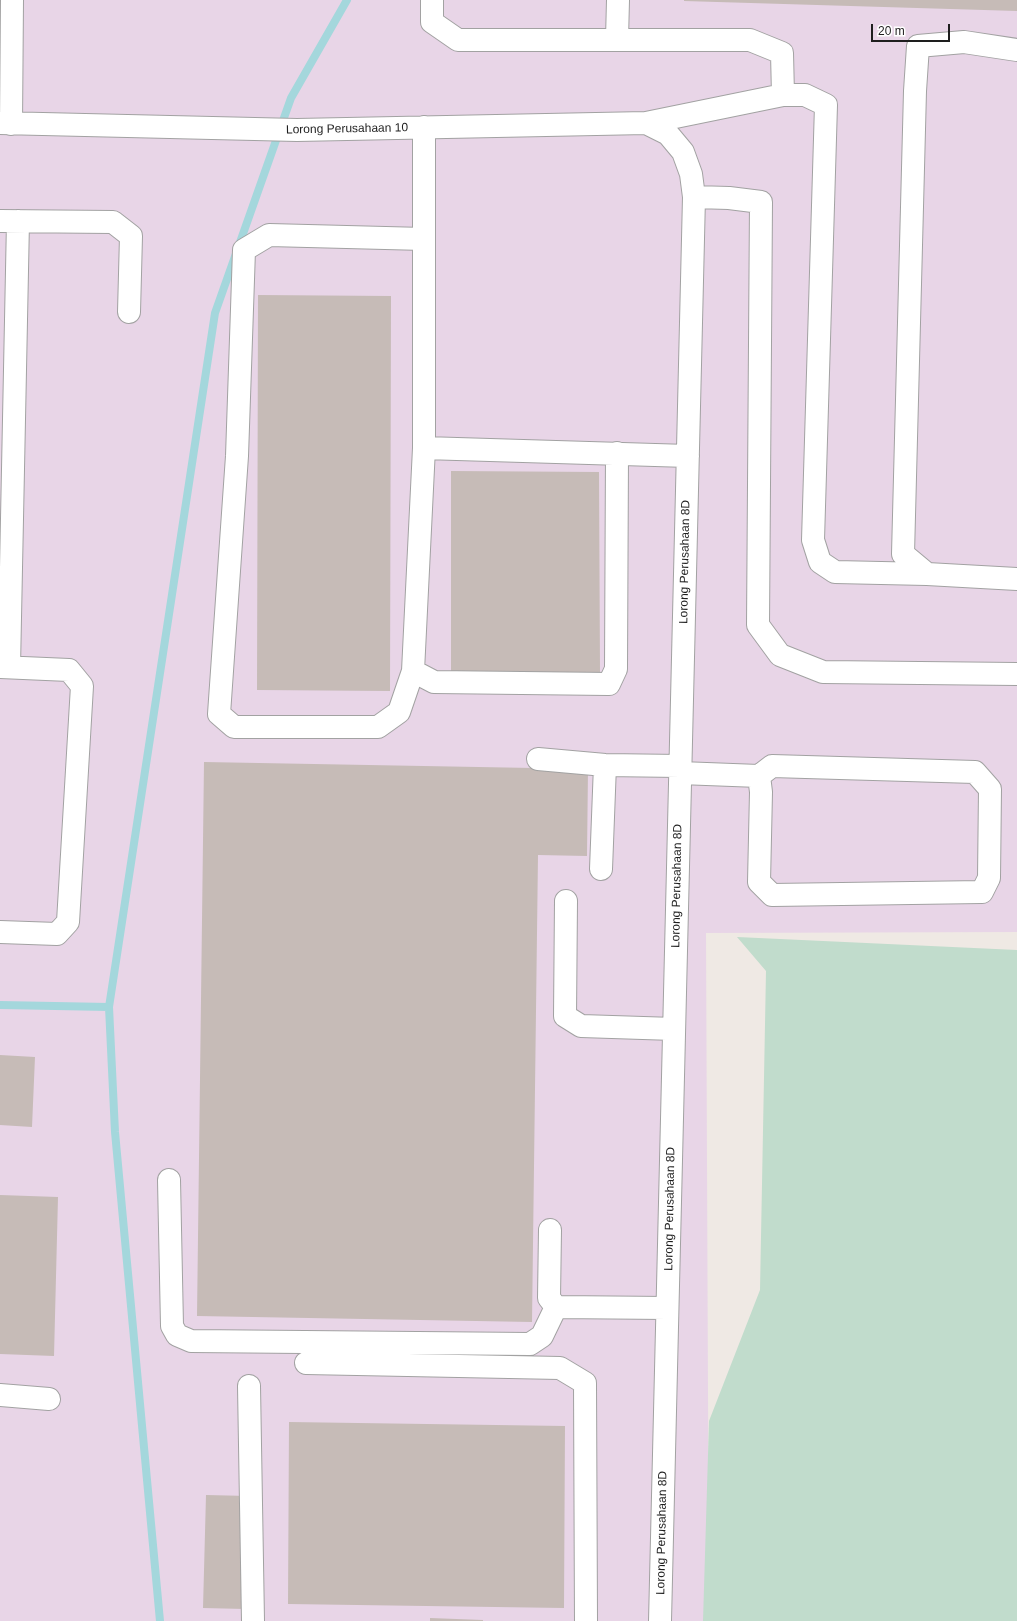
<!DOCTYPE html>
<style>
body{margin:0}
#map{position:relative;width:1017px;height:1621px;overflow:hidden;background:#efe9e4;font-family:Helvetica,sans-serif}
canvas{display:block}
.scale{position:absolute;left:871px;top:24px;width:79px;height:18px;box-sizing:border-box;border:2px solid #1e1e1e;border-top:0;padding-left:5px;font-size:12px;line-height:14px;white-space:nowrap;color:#1e1e1e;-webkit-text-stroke:3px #fff;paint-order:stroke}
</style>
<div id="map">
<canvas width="1017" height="1621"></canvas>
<div class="scale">20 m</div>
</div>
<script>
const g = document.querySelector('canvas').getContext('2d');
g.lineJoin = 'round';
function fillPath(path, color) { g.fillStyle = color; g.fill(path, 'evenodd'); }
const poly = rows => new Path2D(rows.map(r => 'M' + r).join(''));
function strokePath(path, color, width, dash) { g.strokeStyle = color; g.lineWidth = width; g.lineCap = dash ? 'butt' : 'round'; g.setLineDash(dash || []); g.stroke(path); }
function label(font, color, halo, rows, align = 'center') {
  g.font = font + ' Helvetica,sans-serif'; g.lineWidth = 4; g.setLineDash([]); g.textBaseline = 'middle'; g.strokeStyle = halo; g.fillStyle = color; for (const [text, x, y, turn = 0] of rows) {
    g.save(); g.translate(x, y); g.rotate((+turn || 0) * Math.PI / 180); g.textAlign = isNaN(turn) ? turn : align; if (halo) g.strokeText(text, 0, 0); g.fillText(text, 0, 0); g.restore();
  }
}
const industrial = poly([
 [0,0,1017,0,1017,932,706,933,709,1621,0,1621]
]);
const wetland = poly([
 [737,937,1017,950,1017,1621,703,1621,709,1421,760,1290,766,971]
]);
const stream = poly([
 [0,1005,109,1007,115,1132,160,1621],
 [109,1007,215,313,291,98,347,0]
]);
const building = poly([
 [684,0,1017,0,1017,11,684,1],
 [258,295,391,296,390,691,257,690],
 [451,471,599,472,600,673,451,672],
 [204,762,588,769,587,856,538,855,532,1322,197,1316],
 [0,1055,35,1057,32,1127,0,1125],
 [0,1195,58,1197,54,1356,0,1354],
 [289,1422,565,1426,564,1608,288,1604],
 [206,1495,249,1496,245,1609,203,1608],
 [430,1618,483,1620,483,1621,430,1621]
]);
const minor = poly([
 [432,0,432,22,458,40,750,40,782,53,783,95,646,123],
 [617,39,618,0],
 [1017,50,964,42,918,46,915,91,903,554,927,574,1017,579],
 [783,95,805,95,826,105,813,540,820,562,835,572,927,574],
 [0,123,297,130,646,123,668,134,683,152,691,174,694,197,660,1621],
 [11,124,12,0],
 [424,127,424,448,413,671,434,682,609,684,616,669,617,453],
 [694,197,729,198,761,202,758,625,780,655,823,672,1017,674],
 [0,221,113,222,131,236,129,312],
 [424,448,688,456],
 [0,667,69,670,82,686,68,922,57,934,0,932],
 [9,667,18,221],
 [413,671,399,712,378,727,234,727,219,714,237,456,244,250,269,235,424,239],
 [538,759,605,765,680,766],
 [680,773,759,776,772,766,975,772,990,789,989,878,982,892,772,895,759,882,761,792,759,776],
 [601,869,605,765],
 [566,901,565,1016,581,1026,674,1029],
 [169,1180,172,1326,177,1335,191,1341,530,1344,542,1336,556,1307],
 [550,1230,549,1298,556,1307,667,1308],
 [306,1363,560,1368,585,1383,586,1621],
 [249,1386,253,1621],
 [0,1395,49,1399]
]);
const streetNames = [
 ["Lorong Perusahaan 10",347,129,-1],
 ["Lorong Perusahaan 8D",685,562,-89],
 ["Lorong Perusahaan 8D",677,886,-89],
 ["Lorong Perusahaan 8D",670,1209,-89],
 ["Lorong Perusahaan 8D",662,1533,-89]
];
fillPath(industrial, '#e8d5e7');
fillPath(wetland, '#c1dccc');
strokePath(stream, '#a4d7dc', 8);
fillPath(building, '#c6bbb7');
strokePath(minor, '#a2a2a2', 24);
strokePath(minor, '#fff', 22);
label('12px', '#1e1e1e', '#fff', streetNames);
</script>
